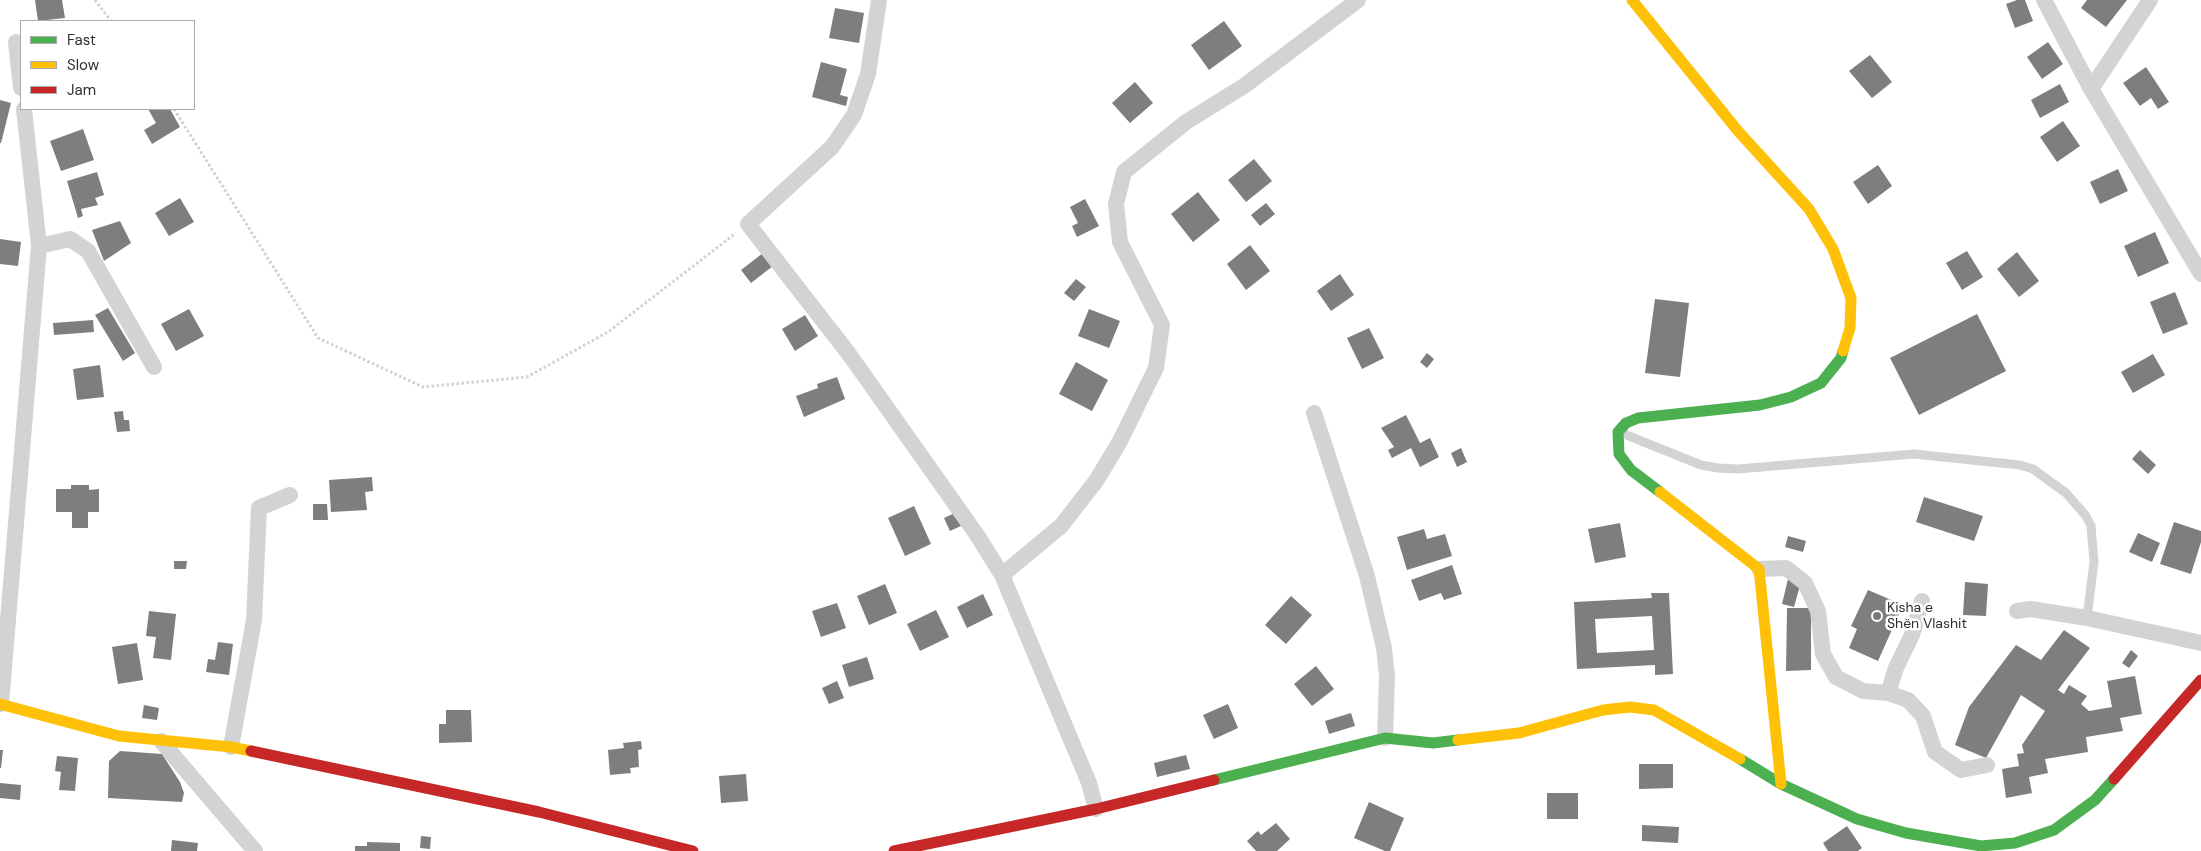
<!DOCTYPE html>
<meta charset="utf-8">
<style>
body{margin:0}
#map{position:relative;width:2201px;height:851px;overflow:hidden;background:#fff;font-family:"DM Sans",sans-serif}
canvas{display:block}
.legend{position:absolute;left:20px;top:20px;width:175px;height:90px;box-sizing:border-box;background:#fff;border:1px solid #ababab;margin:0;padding:6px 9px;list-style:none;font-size:15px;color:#2e2e2e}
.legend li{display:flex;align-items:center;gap:10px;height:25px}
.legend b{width:25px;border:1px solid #ababab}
</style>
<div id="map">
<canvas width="2201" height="851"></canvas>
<ul class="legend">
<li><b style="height:6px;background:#4caf50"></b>Fast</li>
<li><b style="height:6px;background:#ffc107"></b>Slow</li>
<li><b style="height:6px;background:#c62828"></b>Jam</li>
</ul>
</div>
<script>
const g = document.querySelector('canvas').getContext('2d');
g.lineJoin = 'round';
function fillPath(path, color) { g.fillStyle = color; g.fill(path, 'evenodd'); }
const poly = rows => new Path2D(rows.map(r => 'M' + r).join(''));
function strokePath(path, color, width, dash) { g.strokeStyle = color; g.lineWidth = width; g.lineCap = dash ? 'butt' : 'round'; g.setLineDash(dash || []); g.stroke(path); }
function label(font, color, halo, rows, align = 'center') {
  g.font = font + ' "DM Sans",sans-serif'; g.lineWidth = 5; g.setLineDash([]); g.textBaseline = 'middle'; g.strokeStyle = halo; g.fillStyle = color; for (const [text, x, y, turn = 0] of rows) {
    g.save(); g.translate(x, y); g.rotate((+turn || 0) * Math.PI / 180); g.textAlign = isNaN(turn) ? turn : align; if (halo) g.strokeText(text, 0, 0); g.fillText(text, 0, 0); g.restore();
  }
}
const building = poly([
 [35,0,62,0,65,18,38,21],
 [2017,0,2025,0,2033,21,2015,28,2006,4],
 [2087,0,2127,0,2106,27,2081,8],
 [835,8,864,13,859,43,829,38],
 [1224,21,1242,46,1209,70,1191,45],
 [2048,42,2063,64,2042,79,2027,57],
 [1870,55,1892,82,1872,98,1849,71],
 [821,62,847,69,840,95,848,97,846,106,812,97],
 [2146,67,2169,102,2158,109,2151,98,2140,106,2123,83],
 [1135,82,1153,103,1130,123,1112,103],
 [2060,84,2069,102,2040,118,2031,100],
 [0,100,11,103,1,143,0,143],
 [148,109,170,109,180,127,152,144,144,130,156,123],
 [2063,121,2080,146,2057,162,2040,137],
 [83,129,94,160,61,171,50,141],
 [1254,159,1272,181,1246,202,1228,180],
 [1878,165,1892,186,1868,204,1853,182],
 [2118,169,2128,191,2100,204,2090,182],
 [97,172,104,195,95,198,98,205,81,209,83,216,78,218,67,181],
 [1198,192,1220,220,1193,242,1171,214],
 [180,198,194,222,169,236,155,213],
 [1085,199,1099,226,1077,237,1072,226,1078,223,1070,207],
 [1266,203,1275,214,1260,226,1251,215],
 [120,221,131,243,104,261,92,230],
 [2155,232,2169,263,2138,277,2124,246],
 [0,239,21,242,18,266,0,264],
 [1250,245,1270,271,1246,290,1227,264],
 [1967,251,1983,277,1962,290,1946,263],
 [2017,252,2039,281,2019,297,1997,269],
 [763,253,773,266,751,283,741,270],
 [1340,274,1354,295,1331,311,1317,291],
 [1076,279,1086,287,1074,301,1064,293],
 [2175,292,2188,324,2163,334,2150,302],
 [1655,299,1689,303,1680,377,1645,373],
 [108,308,135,353,123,361,95,315],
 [189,309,204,336,176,351,161,324],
 [1089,309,1120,321,1109,348,1078,336],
 [1977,314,2006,371,1919,415,1890,358],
 [805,315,818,336,795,351,782,329],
 [93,320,94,332,54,335,53,323],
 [1369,328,1384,358,1362,369,1347,338],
 [1427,353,1434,359,1427,368,1420,362],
 [2153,354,2165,375,2133,393,2121,372],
 [1076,362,1108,380,1092,411,1059,394],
 [100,365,104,397,77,400,73,369],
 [837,377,845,399,804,417,796,396,818,388,817,384],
 [123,411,124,420,129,420,130,431,117,432,114,412],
 [1406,415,1420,443,1430,438,1439,457,1420,467,1411,448,1392,458,1388,450,1394,447,1381,428],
 [1461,448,1467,462,1457,467,1451,453],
 [2140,450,2156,465,2148,474,2132,459],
 [372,477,373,491,365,492,367,510,331,512,329,480],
 [71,485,89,485,89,490,99,489,99,512,88,512,88,528,72,528,72,512,56,512,56,489,71,489],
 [1924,497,1983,516,1974,541,1916,522],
 [313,504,327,504,328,520,313,520],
 [914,506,931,544,905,556,888,518],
 [957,512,963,525,950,531,944,518],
 [2174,522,2201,531,2201,542,2191,574,2160,564],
 [1620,523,1626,557,1595,563,1588,529],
 [1424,529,1427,539,1445,534,1452,556,1407,570,1397,537],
 [2138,533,2160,543,2152,562,2129,552],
 [1788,536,1806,541,1803,552,1785,547],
 [174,561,187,561,186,569,174,569],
 [1452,565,1462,594,1444,600,1441,593,1419,601,1411,580],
 [1788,579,1801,582,1794,607,1782,604],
 [1965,582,1988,584,1986,616,1963,615],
 [885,584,897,613,869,625,857,596],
 [1868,590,1903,605,1878,661,1849,648,1857,629,1851,626],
 [1651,593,1669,593,1673,674,1655,675,1655,665,1577,669,1574,602,1652,598],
 [1652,616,1654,650,1597,653,1595,619],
 [983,594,993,615,967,628,957,607],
 [1291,596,1312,615,1286,644,1265,625],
 [837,603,846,628,821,637,812,611],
 [1787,608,1811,608,1811,670,1786,671],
 [936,610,949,637,920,651,907,624],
 [149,611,176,614,171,660,153,658,156,637,146,636],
 [2064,630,2090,648,2058,690,2064,694,2069,685,2087,696,2081,704,2089,711,2112,707,2107,681,2135,676,2142,714,2120,718,2123,731,2086,737,2088,752,2045,759,2048,773,2029,777,2032,793,2006,798,2002,769,2019,766,2017,754,2024,753,2022,745,2045,711,2021,695,1986,758,1955,745,1969,707,2016,645,2041,660],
 [218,642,233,644,229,675,206,672,208,659,215,660],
 [137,643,143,680,118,684,112,647],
 [2131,650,2138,656,2129,668,2122,663],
 [867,657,874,679,849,687,842,665],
 [1316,666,1334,689,1312,706,1294,684],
 [837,681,844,698,829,704,822,688],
 [1228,704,1238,728,1214,739,1203,715],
 [144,705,159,708,157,720,142,718],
 [446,710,471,710,472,742,439,743,439,724,446,724],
 [1351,713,1355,726,1329,734,1325,721],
 [641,741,642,749,638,750,639,767,630,768,631,773,610,775,608,750,624,748,623,743],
 [0,750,3,750,1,768,0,768],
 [120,751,162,754,180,782,184,793,182,802,108,798,109,761],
 [1186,755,1190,769,1157,777,1154,763],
 [57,756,78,758,75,791,59,790,61,772,55,771],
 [1639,764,1673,764,1673,788,1639,789],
 [746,774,748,801,721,803,719,776],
 [0,783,21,785,20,800,0,798],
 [1547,793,1578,793,1578,819,1547,819],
 [1369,802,1404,818,1390,851,1385,851,1354,838],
 [1276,823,1290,839,1277,851,1256,851,1247,841,1258,831,1261,835],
 [1642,825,1679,827,1678,843,1642,841],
 [1847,826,1862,848,1858,851,1828,851,1823,843],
 [421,836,431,837,430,849,420,848],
 [172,840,198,843,197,851,171,851],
 [367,842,400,843,400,851,355,851,355,846,367,846]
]);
const path = poly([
 [95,0,111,21],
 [174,109,318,338,423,387,527,377,608,332,736,233]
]);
const lane = poly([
 [1619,432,1701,465,1718,468,1738,469,1914,454,2020,465,2033,469,2066,493,2086,516,2091,526,2094,562,2087,618]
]);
const street = poly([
 [879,0,868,74,854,115,832,147,748,224,849,354,977,535,1002,575,1089,783,1096,809],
 [2044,0,2091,89,2201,274],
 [16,42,21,88],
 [2091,89,2150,0],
 [39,246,70,239,88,251,154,367],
 [1314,413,1367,576,1384,648,1387,676,1385,738],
 [1759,569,1786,568,1805,583,1818,611,1823,654,1836,677,1863,691,1888,693,1896,668,1912,635,1922,601],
 [1002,575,1061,526,1096,481,1119,443,1156,368,1162,325,1120,242,1116,204,1124,172,1186,122,1244,86,1358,0],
 [2017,611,2031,609,2087,618,2201,643],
 [1888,693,1908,700,1923,716,1935,752,1961,770,1987,765],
 [1,704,39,246,24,109],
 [161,741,255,851],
 [231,747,254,620,259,508,290,495]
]);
const fast = poly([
 [1660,492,1631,470,1619,454,1618,432,1626,423,1638,418,1760,405,1791,397,1821,383,1841,358,1843,351],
 [1740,759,1781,784,1857,819,1906,833,1981,846,2015,843,2054,830,2095,800,2114,779],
 [1214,780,1385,738,1433,743,1458,740]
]);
const slow = poly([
 [1632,0,1738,131,1809,209,1833,249,1851,298,1850,328,1843,351],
 [1660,492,1759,569,1781,784],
 [0,704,119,736,231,747,251,751],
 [1458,740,1519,733,1603,710,1630,707,1654,710,1740,759]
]);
const jam = poly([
 [251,751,539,812,693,851],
 [2114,779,2201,680],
 [894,851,1096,809,1214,780]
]);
const markers = [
 [1877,616,5,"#777"]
];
const poiNames = [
 ["Kisha e",1887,608],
 ["Shën Vlashit",1887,624]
];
fillPath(building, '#7e7e7e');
strokePath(path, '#d2d2d2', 3, [2.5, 2.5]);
strokePath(lane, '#d3d3d3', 9);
strokePath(street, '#d3d3d3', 16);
strokePath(fast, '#4caf50', 11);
strokePath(slow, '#ffc107', 11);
strokePath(jam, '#c62828', 11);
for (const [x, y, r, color] of markers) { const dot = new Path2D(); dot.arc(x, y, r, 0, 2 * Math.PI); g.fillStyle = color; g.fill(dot); strokePath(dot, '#fff', 2); }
label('14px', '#2e2e2e', '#fff', poiNames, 'left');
</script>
